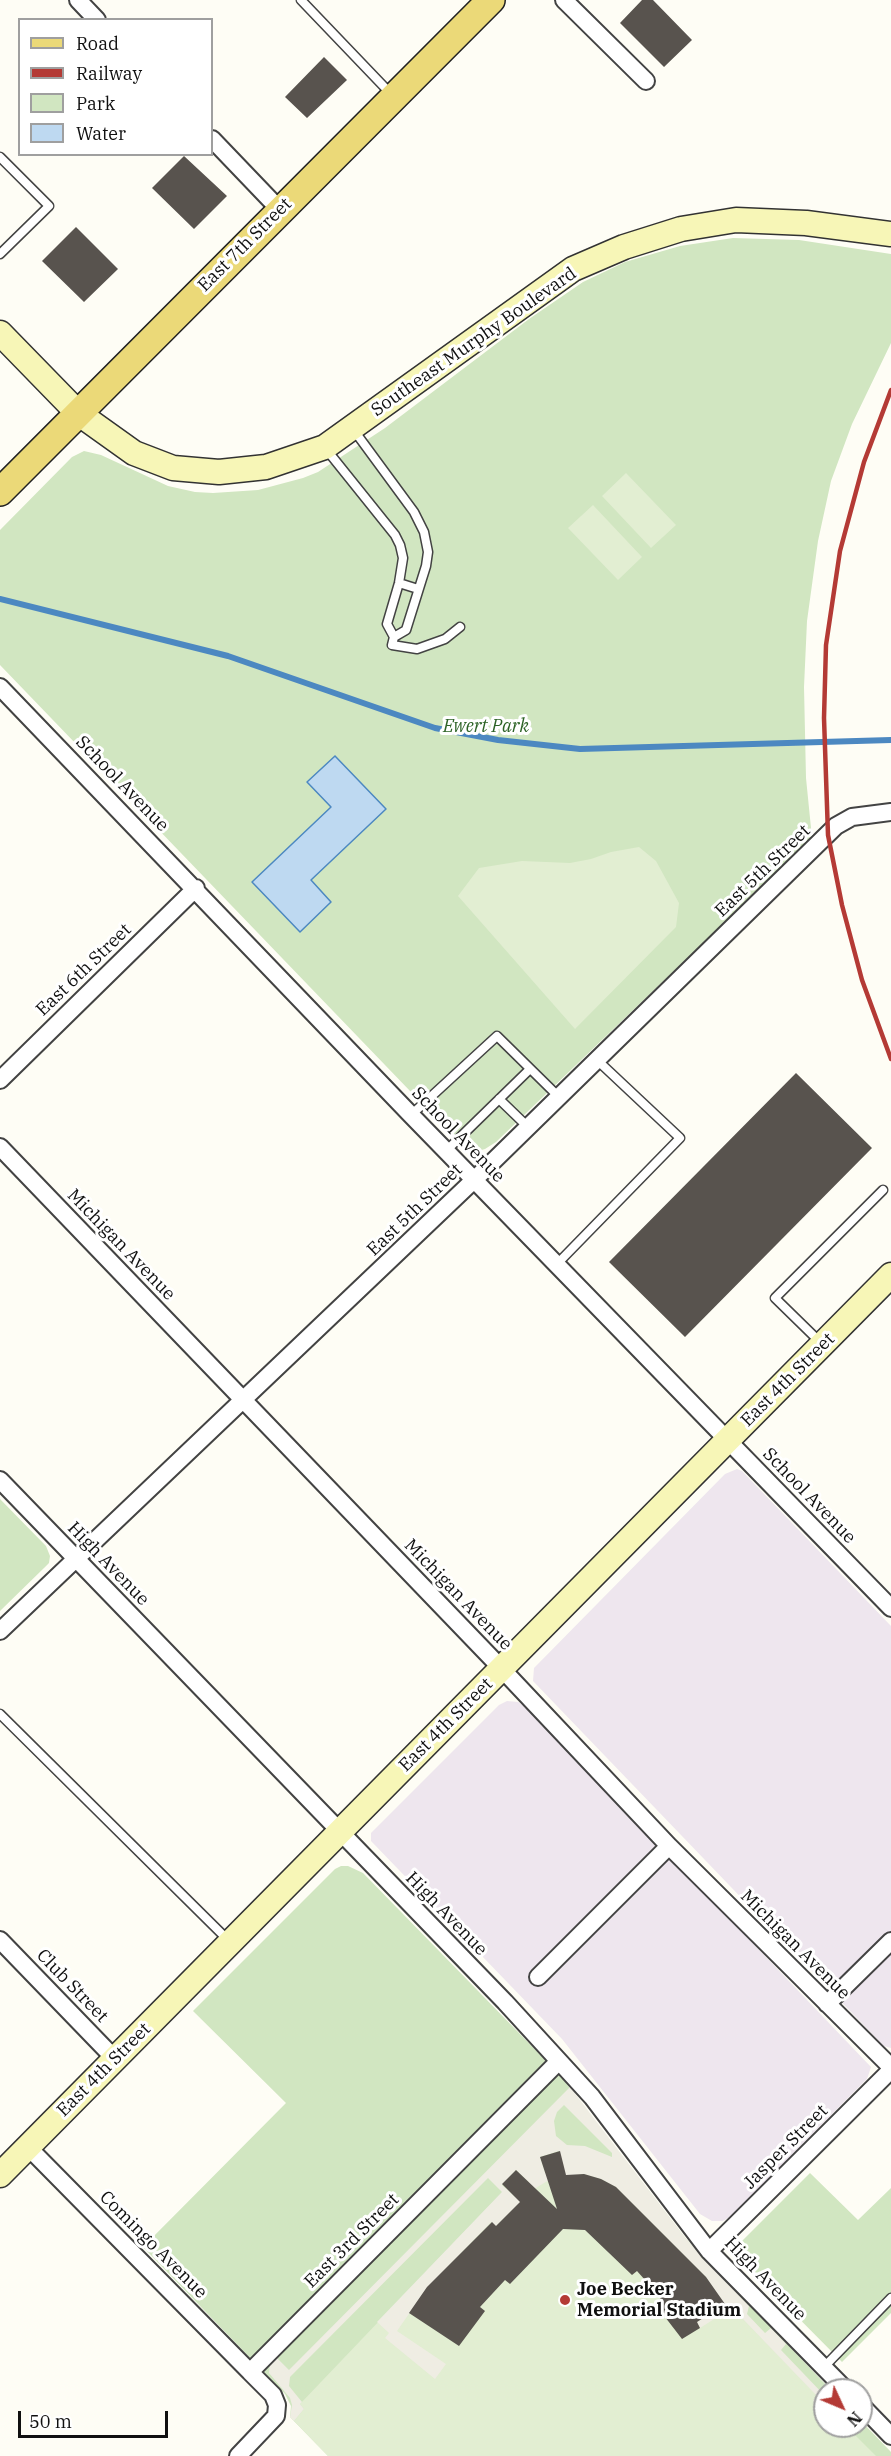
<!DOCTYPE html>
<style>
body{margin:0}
#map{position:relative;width:891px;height:2456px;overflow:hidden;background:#fefdf5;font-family:"IBM Plex Serif",serif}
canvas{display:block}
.legend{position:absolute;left:18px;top:18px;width:195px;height:138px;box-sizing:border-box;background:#fff;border:2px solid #9f9f9f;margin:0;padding:8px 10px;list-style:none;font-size:18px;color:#101010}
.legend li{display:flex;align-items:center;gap:12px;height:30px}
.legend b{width:30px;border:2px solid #9f9f9f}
.north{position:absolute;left:813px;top:2378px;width:60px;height:60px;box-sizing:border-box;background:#fff;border:2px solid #9f9f9f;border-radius:50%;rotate:134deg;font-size:16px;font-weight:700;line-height:24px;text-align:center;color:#101010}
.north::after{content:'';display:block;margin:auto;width:21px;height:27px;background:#b43a35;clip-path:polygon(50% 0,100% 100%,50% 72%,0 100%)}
.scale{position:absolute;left:18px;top:2411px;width:150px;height:27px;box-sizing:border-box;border:3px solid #101010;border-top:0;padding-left:8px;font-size:18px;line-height:21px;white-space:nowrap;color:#101010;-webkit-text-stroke:4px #fff;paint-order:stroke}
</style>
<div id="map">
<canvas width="891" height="2456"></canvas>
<ul class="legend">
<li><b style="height:8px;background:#ebd978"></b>Road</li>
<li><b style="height:8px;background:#b43a35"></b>Railway</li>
<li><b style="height:16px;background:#d1e6c1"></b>Park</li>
<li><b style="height:16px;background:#bed9f1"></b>Water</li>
</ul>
<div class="north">N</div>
<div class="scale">50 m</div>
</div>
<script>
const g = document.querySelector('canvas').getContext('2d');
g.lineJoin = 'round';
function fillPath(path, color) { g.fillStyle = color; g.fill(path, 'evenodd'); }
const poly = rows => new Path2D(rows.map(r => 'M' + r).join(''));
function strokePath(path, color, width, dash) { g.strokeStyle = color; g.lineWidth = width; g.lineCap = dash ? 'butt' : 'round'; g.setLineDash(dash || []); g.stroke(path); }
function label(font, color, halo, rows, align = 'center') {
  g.font = font + ' "IBM Plex Serif",serif'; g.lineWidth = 6; g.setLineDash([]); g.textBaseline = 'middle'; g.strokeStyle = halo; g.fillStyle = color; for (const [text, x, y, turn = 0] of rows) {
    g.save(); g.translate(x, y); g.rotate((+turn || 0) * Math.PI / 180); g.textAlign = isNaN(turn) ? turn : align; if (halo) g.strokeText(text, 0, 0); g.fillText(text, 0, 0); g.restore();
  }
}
const industrial = poly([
 [737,1469,742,1471,891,1626,891,2048,884,2046,877,2039,533,1681,534,1668,725,1474],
 [507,1701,518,1702,532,1712,871,2067,867,2079,731,2216,723,2221,712,2221,700,2214,562,2039,371,1841,371,1833,499,1705]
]);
const green = poly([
 [733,238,799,240,891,254,891,343,852,424,831,481,818,541,807,621,804,687,806,778,812,838,496,1142,485,1149,478,1151,470,1149,462,1145,0,665,0,530,72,457,84,451,101,455,168,486,195,492,213,493,258,490,303,478,318,472,385,428,529,319,583,282,625,262,680,246],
 [0,1499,46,1546,50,1556,49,1563,44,1568,0,1611],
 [341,1866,348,1866,363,1873,559,2074,686,2239,831,2390,825,2390,825,2426,861,2426,861,2421,891,2452,891,2456,328,2456,290,2417,291,2406,285,2394,143,2247,286,2103,193,2011,335,1869],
 [810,2173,858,2220,891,2188,891,2313,842,2362,744,2263,739,2248,742,2241]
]);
const pitch = poly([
 [626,473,676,525,651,548,602,496],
 [593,505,642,557,618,580,568,528],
 [639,847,656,861,679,903,676,927,575,1029,458,896,479,868,522,861,570,863,591,859,611,852],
 [560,2151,613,2165,736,2312,818,2396,813,2401,825,2413,825,2426,837,2426,846,2436,851,2431,876,2456,328,2456,294,2421,304,2409,300,2404,506,2188,502,2184,516,2170,540,2157]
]);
const plaza = poly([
 [570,2087,686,2239,749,2306,747,2314,765,2333,771,2328,786,2344,781,2350,825,2396,823,2411,813,2401,817,2396,736,2312,730,2309,700,2328,697,2322,724,2304,706,2277,616,2187,601,2179,584,2174,549,2180,534,2189,496,2226,491,2222,427,2288,397,2331,446,2364,435,2379,385,2338,389,2333,377,2322,502,2192,488,2178,290,2377,289,2386,302,2402,300,2404,304,2409,294,2421,290,2417,292,2405,290,2398,269,2373,270,2363,275,2356,289,2370],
 [564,2105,612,2153,612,2157,585,2146,567,2145,556,2136,554,2121,557,2112],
 [559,2151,564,2168,545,2173,540,2157],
 [516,2170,529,2182,515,2197,502,2185]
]);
const water = poly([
 [335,756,386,809,311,880,331,902,300,932,252,882,331,807,307,782,335,756]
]);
const stream = poly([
 [0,599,228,656,435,728,498,740,580,749,891,740]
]);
const building = poly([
 [642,0,653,0,692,40,664,67,620,23],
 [324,57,347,80,307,118,285,97],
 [184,156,227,196,194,229,152,188],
 [76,227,118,269,84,302,42,261],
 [796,1073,872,1148,685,1337,609,1262],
 [560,2151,566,2175,584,2174,601,2179,616,2187,706,2277,725,2304,697,2322,700,2328,682,2339,655,2304,661,2298,637,2271,632,2275,585,2230,563,2229,510,2284,505,2280,480,2307,485,2311,459,2346,409,2313,427,2287,492,2222,496,2226,520,2202,502,2184,516,2170,557,2209,540,2157]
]);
const lane = poly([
 [301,0,391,94],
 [0,157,49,206,0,254],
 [326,449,395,535,400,545,403,558,399,583,387,624,394,637,406,630,426,566,428,552,424,532,414,512,353,429],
 [399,583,418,589],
 [394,637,392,645,417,649,445,639,460,627],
 [499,1099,528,1127],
 [411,1115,497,1036,559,1097],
 [447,1150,529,1070],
 [557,1264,680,1138,597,1060],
 [820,1342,775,1298,883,1190],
 [0,1714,228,1940],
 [824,2367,891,2298]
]);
const street = poly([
 [78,0,97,20],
 [564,0,646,81],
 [212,139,280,210],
 [0,687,411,1115,891,1608],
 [0,1080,196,888],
 [0,1147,502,1669,669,1846,891,2067],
 [0,1480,505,2002,592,2097,709,2251,846,2390],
 [0,1631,475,1179,836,826,852,817,891,812],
 [0,1940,115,2059],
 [538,1977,669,1846],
 [827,2004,891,1941],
 [28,2147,250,2372],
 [709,2251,891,2070],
 [861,2405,891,2436],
 [238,2456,276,2416,277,2405,273,2395,250,2372,559,2061]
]);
const secondary = poly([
 [0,333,78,413,134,453,173,468,219,472,266,467,325,447,573,269,624,247,681,229,736,220,806,223,891,234],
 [0,2175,891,1275]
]);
const primary = poly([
 [0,492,491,0]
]);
const rail = poly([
 [891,390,864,462,840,551,826,645,824,718,828,835,842,905,862,980,891,1059]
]);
const markers = [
 [565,2300,6,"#b43a35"]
];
const streetNames = [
 ["East 7th Street",245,245,-45],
 ["Southeast Murphy Boulevard",474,342,-35],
 ["School Avenue",122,784,46],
 ["East 5th Street",763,871,-44],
 ["East 6th Street",84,970,-44],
 ["School Avenue",458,1135,46],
 ["East 5th Street",415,1210,-44],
 ["Michigan Avenue",121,1245,46],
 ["East 4th Street",788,1380,-45],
 ["School Avenue",809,1496,46],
 ["High Avenue",108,1564,46],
 ["Michigan Avenue",458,1595,46],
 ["East 4th Street",446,1725,-45],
 ["High Avenue",446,1914,46],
 ["Michigan Avenue",795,1945,45],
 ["Club Street",72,1986,46],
 ["East 4th Street",104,2070,-45],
 ["Jasper Street",786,2147,-45],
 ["East 3rd Street",352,2241,-45],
 ["Comingo Avenue",153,2245,45],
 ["High Avenue",765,2279,46]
];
const parkNames = [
 ["Ewert Park",486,727]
];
const poiNames = [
 ["Joe Becker",577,2290],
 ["Memorial Stadium",577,2311]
];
fillPath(industrial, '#eee6ee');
fillPath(green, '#d1e6c1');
fillPath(pitch, '#e2eed2');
fillPath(plaza, '#efede3');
fillPath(water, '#bed9f1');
strokePath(water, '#4c88c1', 1.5);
strokePath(stream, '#4c88c1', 6);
fillPath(building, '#58534e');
strokePath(lane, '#434343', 11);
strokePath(street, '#434343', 20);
strokePath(secondary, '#323232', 27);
strokePath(primary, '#212121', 30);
strokePath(lane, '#fff', 8);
strokePath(street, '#fff', 16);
strokePath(secondary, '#f7f6b7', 24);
strokePath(primary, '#ebd978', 27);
strokePath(rail, '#b43a35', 4.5);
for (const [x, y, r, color] of markers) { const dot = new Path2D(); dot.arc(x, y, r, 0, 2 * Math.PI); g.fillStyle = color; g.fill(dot); strokePath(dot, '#fff', 2); }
label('18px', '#101010', '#fff', streetNames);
label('italic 18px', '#2d6326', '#fff', parkNames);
label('bold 18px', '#101010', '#fff', poiNames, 'left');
</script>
